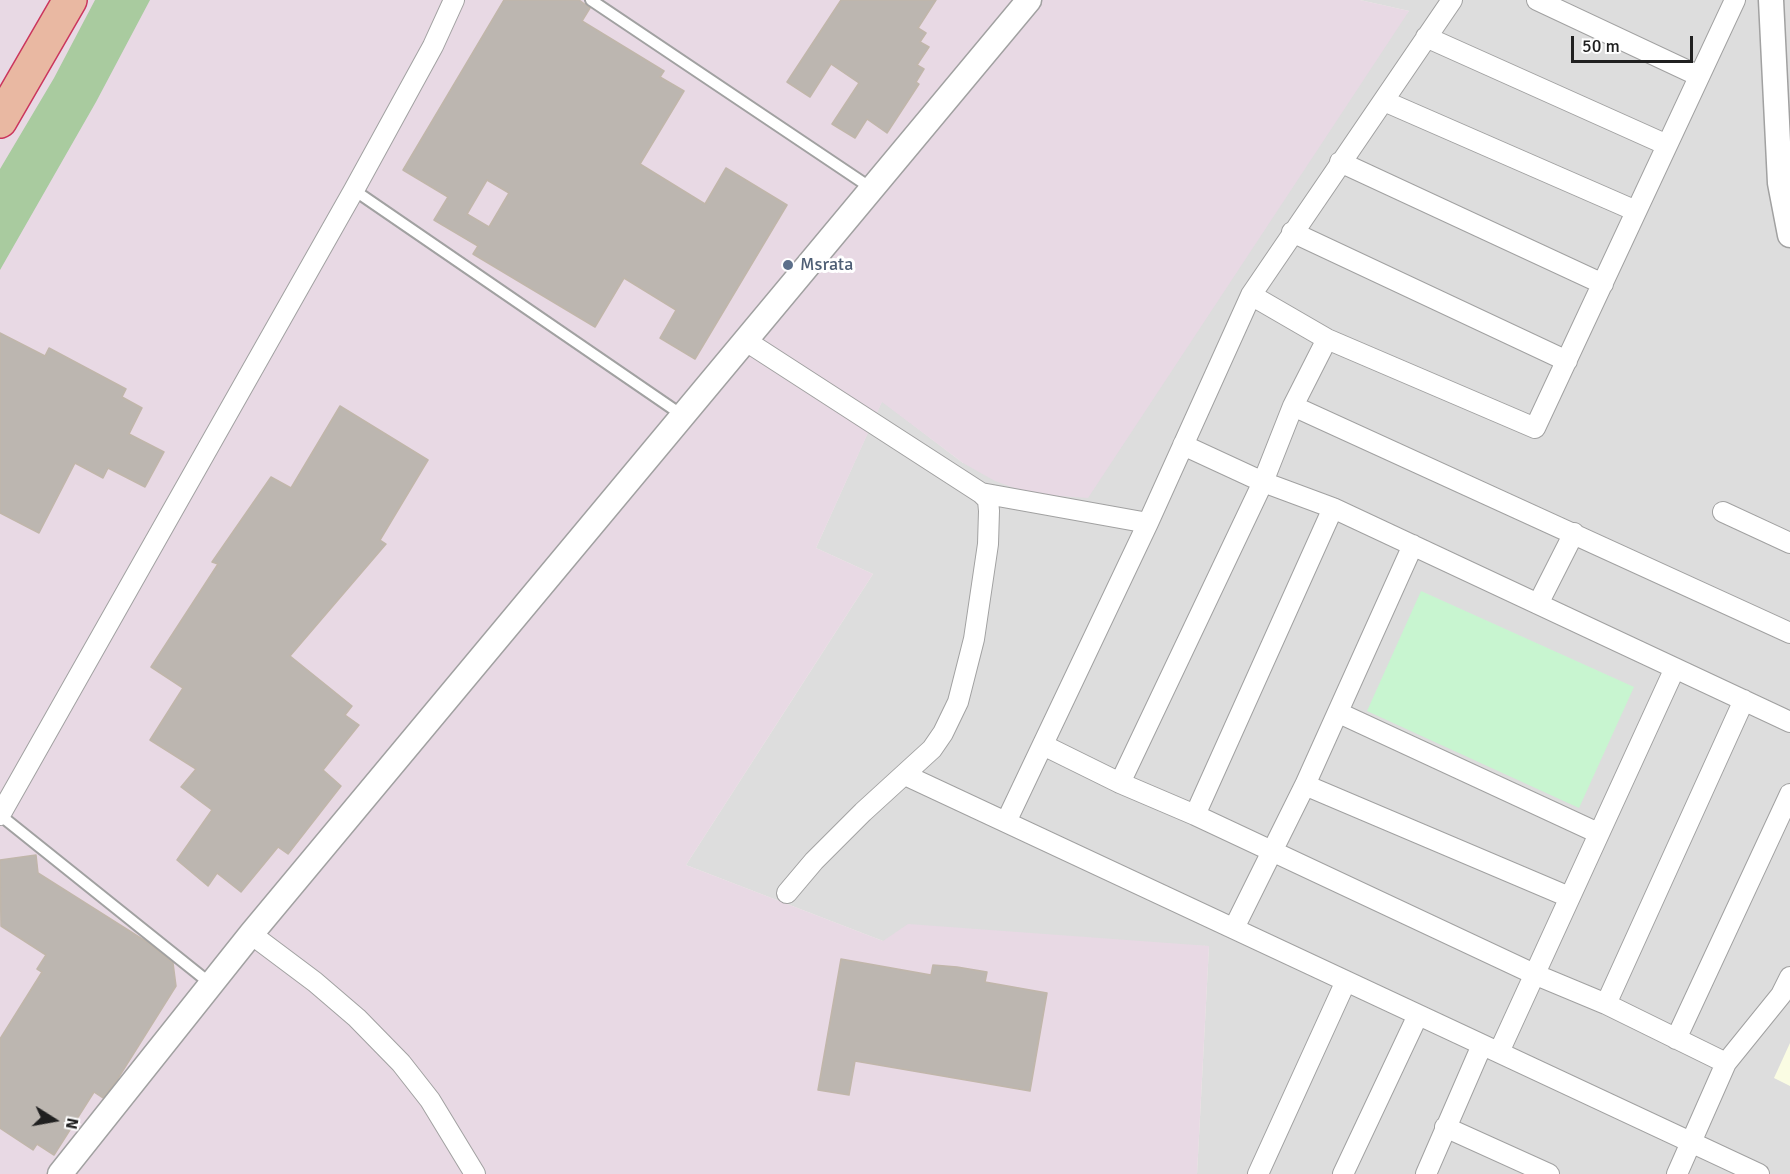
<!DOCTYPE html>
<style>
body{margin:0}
#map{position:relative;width:1790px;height:1174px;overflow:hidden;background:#efede7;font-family:Signika,sans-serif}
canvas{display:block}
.north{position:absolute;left:24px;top:1090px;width:60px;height:60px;-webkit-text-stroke:4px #fff;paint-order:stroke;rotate:101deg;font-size:16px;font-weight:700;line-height:24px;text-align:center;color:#202020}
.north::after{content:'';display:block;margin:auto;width:21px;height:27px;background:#202020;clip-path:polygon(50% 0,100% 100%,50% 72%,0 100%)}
.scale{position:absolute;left:1571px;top:36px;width:122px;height:27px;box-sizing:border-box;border:3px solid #202020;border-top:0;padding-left:8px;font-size:18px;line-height:21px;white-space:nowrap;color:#202020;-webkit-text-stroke:4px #fff;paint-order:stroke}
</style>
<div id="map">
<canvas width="1790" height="1174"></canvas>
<div class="north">N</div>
<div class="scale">50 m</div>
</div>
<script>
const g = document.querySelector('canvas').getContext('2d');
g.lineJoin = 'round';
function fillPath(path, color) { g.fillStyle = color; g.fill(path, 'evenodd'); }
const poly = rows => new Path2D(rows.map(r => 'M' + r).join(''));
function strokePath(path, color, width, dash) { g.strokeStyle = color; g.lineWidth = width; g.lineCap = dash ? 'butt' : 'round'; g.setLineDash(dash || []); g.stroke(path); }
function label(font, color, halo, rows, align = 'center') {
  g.font = font + ' Signika,sans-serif'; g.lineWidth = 6; g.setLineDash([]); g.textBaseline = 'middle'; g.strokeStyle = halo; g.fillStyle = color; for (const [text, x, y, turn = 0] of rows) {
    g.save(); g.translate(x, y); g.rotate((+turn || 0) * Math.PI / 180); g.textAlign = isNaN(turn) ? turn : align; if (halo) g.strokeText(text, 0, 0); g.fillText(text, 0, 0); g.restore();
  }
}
const residential = poly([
 [1360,0,1790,0,1790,1174,1197,1174,1209,946,883,941,686,865,873,574,816,548,882,401,963,463,1409,11]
]);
const industrial = poly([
 [0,0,1360,0,1409,11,1088,498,1031,494,995,481,963,463,882,402,816,548,873,574,686,865,883,941,908,924,1209,946,1197,1174,0,1174]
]);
const education = poly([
 [1790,1043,1790,1086,1774,1078]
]);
const forest = poly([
 [95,0,150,0,96,102,0,270,0,169,54,78]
]);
const park = poly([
 [1421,591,1634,687,1579,808,1367,711]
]);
const building = poly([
 [504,0,579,0,590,8,582,21,664,71,660,77,684,91,640,164,705,204,726,168,787,205,695,359,660,338,676,310,624,278,595,327,473,254,478,246,434,220,448,197,403,170,504,0],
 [487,180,509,193,489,227,467,214,487,180],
 [841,0,936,0,918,28,926,33,920,42,929,47,917,65,924,69,916,82,919,84,887,133,867,119,855,138,832,124,859,83,831,64,810,97,787,82,841,0],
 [0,333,45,356,49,348,126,389,122,397,142,408,129,434,164,452,145,487,108,468,103,478,75,463,39,533,0,513,0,333],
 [340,406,428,460,380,540,386,544,290,656,352,706,345,715,359,725,323,770,341,786,288,854,278,847,241,892,217,873,208,886,177,860,212,810,181,787,196,769,150,740,183,688,151,667,218,564,212,562,271,477,291,488,340,406],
 [36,855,38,873,147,942,173,963,176,986,117,1080,103,1098,94,1092,54,1155,37,1144,33,1150,0,1128,0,1039,42,972,37,969,46,955,1,926,0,860,36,855],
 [841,959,931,975,933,965,957,967,987,972,985,982,1047,993,1030,1091,855,1061,849,1095,818,1090,841,959]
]);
const service = poly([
 [591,0,871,188],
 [354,190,682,415],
 [0,815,211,984]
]);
const minor = poly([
 [1537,0,1699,76],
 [1426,37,1667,145],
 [1384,101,1636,211],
 [1340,162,1603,284],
 [1292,232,1567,361],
 [1251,295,1327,339,1535,428,1735,0],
 [746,341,981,493,988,500,989,511,988,544,974,639,958,702,943,733,932,749,863,812,814,861,787,893],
 [1293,406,1790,633],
 [1183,445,1263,482,1333,508,1790,722],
 [981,493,1148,523],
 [1723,512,1790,543],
 [1538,604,1574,533],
 [1339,713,1598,833],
 [1043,745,1120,783,1195,815,1534,974,1606,1004,1726,1063],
 [905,775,1759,1174],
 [1120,783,1263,482,1293,406,1327,339],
 [1305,785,1569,897],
 [0,815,354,190,433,46,454,0],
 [1195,815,1333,508],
 [1006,822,1148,523,1251,295,1452,0],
 [1234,928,1305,785,1413,545],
 [251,934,315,982,357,1018,401,1063,430,1100,475,1174],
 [1606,1004,1744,700],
 [1676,1039,1790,794],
 [1499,1052,1675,668],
 [1445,1127,1549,1174],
 [1258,1174,1346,981],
 [1343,1174,1418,1015],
 [1426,1174,1482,1045],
 [1677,1174,1726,1063,1781,995,1790,977]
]);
const tertiary = poly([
 [1771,0,1780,183,1790,235],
 [60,1174,251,934,1029,0]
]);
const trunk = poly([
 [0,121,70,0]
]);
const markers = [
 [788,265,6,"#5c6f8a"]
];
const serviceNames = [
 ["Msrata",800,265]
];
fillPath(residential, '#ddd');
fillPath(industrial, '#e8d9e4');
fillPath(education, '#fafce3');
fillPath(forest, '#a9cb9f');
fillPath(park, '#c8f5d0');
fillPath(building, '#bcb6b0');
strokePath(building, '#c0b6aa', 1.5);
strokePath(service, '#a1a1a1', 14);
strokePath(minor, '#a1a1a1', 22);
strokePath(tertiary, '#a1a1a1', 27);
strokePath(trunk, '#cb365d', 36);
strokePath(service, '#fff', 10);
strokePath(minor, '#fff', 20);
strokePath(tertiary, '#fff', 24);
strokePath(trunk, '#e9b8a2', 33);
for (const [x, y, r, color] of markers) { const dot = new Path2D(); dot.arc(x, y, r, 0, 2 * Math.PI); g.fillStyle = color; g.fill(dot); strokePath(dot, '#fff', 2); }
label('18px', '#4e5e75', '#fff', serviceNames, 'left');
</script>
